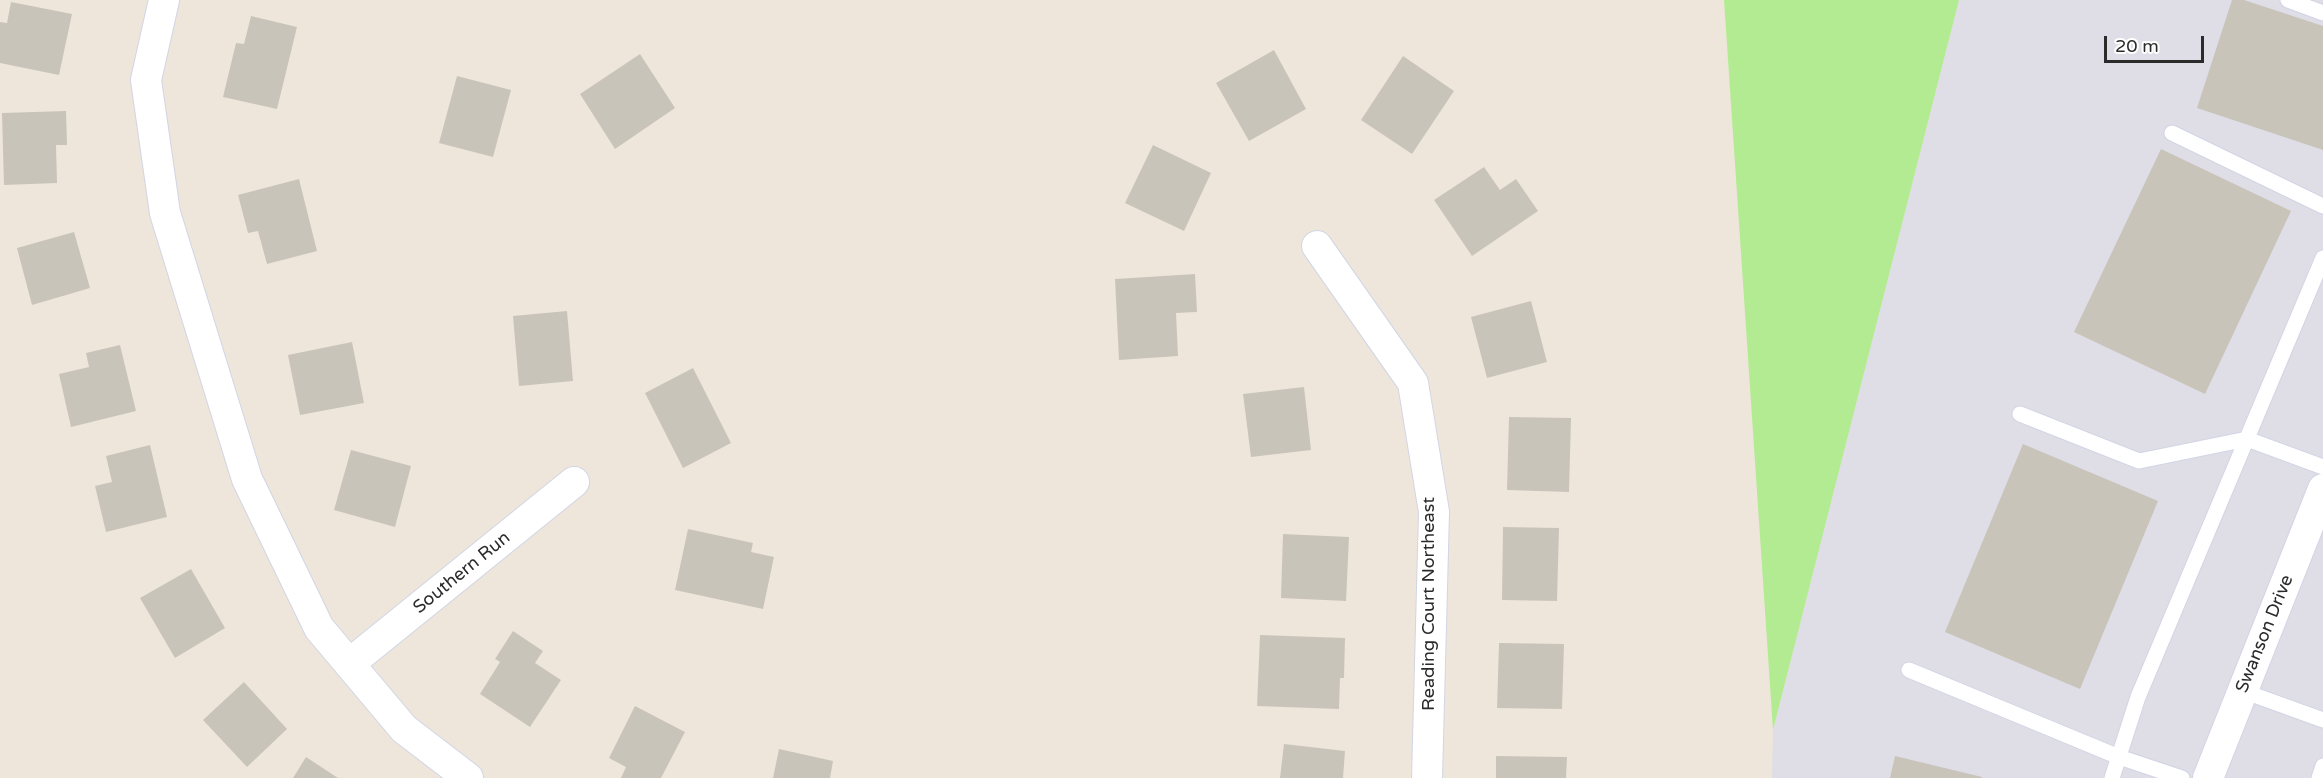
<!DOCTYPE html>
<style>
body{margin:0}
#map{position:relative;width:2323px;height:778px;overflow:hidden;background:#eee6db;font-family:"Varela Round",sans-serif}
canvas{display:block}
.scale{position:absolute;left:2104px;top:36px;width:100px;height:27px;box-sizing:border-box;border:3px solid #2b2b2b;border-top:0;padding-left:8px;font-size:18px;line-height:21px;white-space:nowrap;color:#2b2b2b;-webkit-text-stroke:4px #fff;paint-order:stroke}
</style>
<div id="map">
<canvas width="2323" height="778"></canvas>
<div class="scale">20 m</div>
</div>
<script>
const g = document.querySelector('canvas').getContext('2d');
g.lineJoin = 'round';
function fillPath(path, color) { g.fillStyle = color; g.fill(path, 'evenodd'); }
const poly = rows => new Path2D(rows.map(r => 'M' + r).join(''));
function strokePath(path, color, width, dash) { g.strokeStyle = color; g.lineWidth = width; g.lineCap = dash ? 'butt' : 'round'; g.setLineDash(dash || []); g.stroke(path); }
function label(font, color, halo, rows, align = 'center') {
  g.font = font + ' "Varela Round",sans-serif'; g.lineWidth = 5; g.setLineDash([]); g.textBaseline = 'middle'; g.strokeStyle = halo; g.fillStyle = color; for (const [text, x, y, turn = 0] of rows) {
    g.save(); g.translate(x, y); g.rotate((+turn || 0) * Math.PI / 180); g.textAlign = isNaN(turn) ? turn : align; if (halo) g.strokeText(text, 0, 0); g.fillText(text, 0, 0); g.restore();
  }
}
const industrial = poly([
 [1959,0,2323,0,2323,778,1772,778,1773,730]
]);
const green = poly([
 [1724,0,1959,0,1773,730]
]);
const building = poly([
 [2232,0,2244,0,2323,26,2323,150,2197,108],
 [11,2,72,14,59,75,0,63,0,22,7,23],
 [251,16,297,27,277,109,223,97,236,43,244,44],
 [1274,50,1306,109,1249,141,1216,83],
 [640,54,675,108,615,149,580,94],
 [1403,56,1454,91,1412,154,1361,120],
 [457,76,511,90,493,157,439,143],
 [66,111,67,145,56,145,57,183,4,185,2,113],
 [1153,145,1211,173,1184,231,1125,203],
 [2161,149,2291,211,2205,394,2074,332],
 [1484,167,1500,190,1516,179,1538,211,1472,256,1434,200],
 [299,179,317,251,267,264,258,231,248,233,238,195],
 [74,232,90,288,32,305,17,248],
 [1195,274,1197,312,1176,313,1178,356,1119,360,1115,279],
 [1531,301,1547,362,1487,378,1471,317],
 [567,311,573,381,519,386,513,316],
 [352,342,364,403,300,415,288,355],
 [120,345,136,411,71,427,59,374,89,367,86,353],
 [693,368,731,443,683,468,645,393],
 [1304,387,1311,450,1251,457,1243,394],
 [1509,417,1571,418,1569,492,1507,490],
 [2023,444,2158,501,2080,689,1945,632],
 [150,445,167,517,106,532,95,486,112,482,106,456],
 [351,450,411,466,395,527,334,510],
 [1503,527,1559,528,1557,601,1502,600],
 [688,529,753,543,751,552,774,557,763,609,675,590],
 [1283,534,1349,537,1346,601,1281,598],
 [191,569,225,628,175,658,140,598],
 [513,631,543,651,535,663,561,680,530,727,480,694,500,662,495,659],
 [1260,635,1345,638,1344,678,1340,678,1339,709,1257,706],
 [1499,643,1564,644,1562,709,1497,708],
 [244,682,287,729,247,767,203,720],
 [635,706,685,732,661,778,621,778,626,767,609,758],
 [1284,744,1345,751,1343,778,1280,778],
 [779,749,833,761,830,778,773,778],
 [1496,756,1567,757,1566,778,1496,778],
 [1895,756,1982,777,1982,778,1890,778],
 [306,757,338,778,293,778]
]);
const lane = poly([
 [2288,0,2323,13],
 [2172,133,2323,206],
 [2020,414,2139,461,2247,439,2323,467],
 [1909,670,2119,757,2182,778],
 [2243,691,2323,720],
 [2112,778,2138,697,2323,258],
 [2319,778,2323,766]
]);
const street = poly([
 [164,0,146,80,165,213,247,479,319,628,404,729,468,778],
 [1317,246,1413,383,1434,512,1427,778],
 [349,664,574,482],
 [2208,778,2323,489]
]);
const streetNames = [
 ["Southern Run",462,573,-39],
 ["Reading Court Northeast",1429,604,-90],
 ["Swanson Drive",2265,634,-68]
];
fillPath(industrial, '#dfdde6');
fillPath(green, '#b3eb92');
fillPath(building, '#c9c4ba');
strokePath(lane, '#d1d5e5', 17);
strokePath(street, '#d1d5e5', 32);
strokePath(lane, '#fff', 15);
strokePath(street, '#fff', 30);
label('18px', '#2b2b2b', '#fff', streetNames);
</script>
